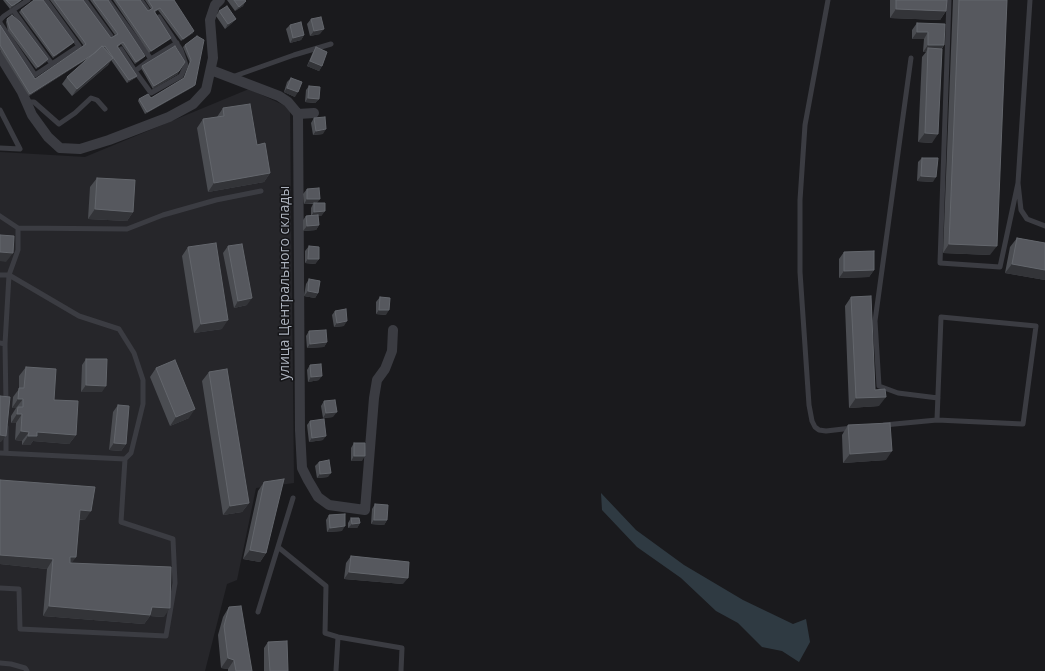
<!DOCTYPE html>
<meta charset="utf-8">
<style>
body{margin:0}
canvas{display:block;background:#1a1a1d}
</style>
<canvas width="1045" height="671"></canvas>
<script>
const g = document.querySelector('canvas').getContext('2d');
g.lineJoin = 'round';
function fillPath(path, color) { g.fillStyle = color; g.fill(path, 'evenodd'); }
const poly = rows => new Path2D(rows.map(r => 'M' + r).join(''));
function strokePath(path, color, width, dash) { g.strokeStyle = color; g.lineWidth = width; g.lineCap = dash ? 'butt' : 'round'; g.setLineDash(dash || []); g.stroke(path); }
function label(font, color, halo, rows, align = 'center') {
  g.font = font + ' "Open Sans",sans-serif'; g.lineWidth = 3; g.setLineDash([]); g.textBaseline = 'middle'; g.strokeStyle = halo; g.fillStyle = color; for (const [text, x, y, turn = 0] of rows) {
    g.save(); g.translate(x, y); g.rotate((+turn || 0) * Math.PI / 180); g.textAlign = isNaN(turn) ? turn : align; if (halo) g.strokeText(text, 0, 0); g.fillText(text, 0, 0); g.restore();
  }
}
const built = poly([
 [249,89,290,108,294,483,256,488,237,580,227,584,205,671,0,671,0,152,85,157]
]);
const water = poly([
 [601,493,636,530,684,565,743,600,793,624,806,619,810,642,799,662,782,651,762,647,738,623,716,611,681,578,637,547,602,510]
]);
const service = poly([
 [28,0,4,16,0,20,0,23,35,75,79,46,46,0],
 [85,0,111,36],
 [108,0,151,59,135,71,121,49],
 [141,0,147,9],
 [828,0,805,125,800,200,800,272,809,405,812,421,815,427,819,430,826,431,852,428],
 [949,0,940,263,1000,267,1018,183],
 [1030,0,1018,183,1021,210,1027,219,1045,226],
 [13,10,52,64],
 [911,58,875,321,879,386,898,393,938,398],
 [151,59,177,43],
 [135,71,151,93,181,76,186,65,181,50,159,17],
 [232,77,294,55,331,44],
 [26,102,34,102,59,124,75,113,91,98,97,100,105,109],
 [0,110,20,149,0,148],
 [0,216,18,228],
 [0,275,9,275,18,250,18,228,127,229,163,215,216,200,261,191],
 [0,343,5,344,9,275,79,316,119,329,134,353,143,380,143,404,131,453,125,459,0,453],
 [5,344,6,403],
 [884,425,937,420,1023,424,1036,326,941,317,937,420],
 [6,427,6,453],
 [278,547,326,586,325,633,338,637,402,648,401,671],
 [0,588,19,589,20,629,166,636,175,583,173,539,121,522,125,459],
 [258,612,293,498],
 [0,663,11,664,25,668,27,671],
 [336,671,338,637]
]);
const minor = poly([
 [0,56,22,92,32,115,48,137,60,148,80,149,109,140,169,117,193,104,206,90,213,58,210,20,215,5,220,0],
 [211,70,279,96,288,102,298,114,300,430,302,468,308,480,318,497,329,505,365,510,374,398,377,380,385,369,392,351,393,330],
 [298,114,314,113]
]);
const wall = poly([
 [3,0,22,0,10,9],
 [50,0,83,0,111,38,115,35,90,0,108,0,145,56,143,58,135,64,121,44,118,47,137,76,135,78,127,83,111,60,108,65,72,96,62,84,67,77,90,57,29,96,0,50,0,25,35,79,84,46],
 [113,0,140,0,148,11,151,9,145,0,174,0,193,33,181,41,158,10,155,12,171,38,169,40,149,53],
 [227,0,245,0,243,6,235,11],
 [890,0,947,0,946,11,940,20,890,18],
 [953,0,1007,0,990,255,943,253],
 [21,10,72,44,53,58,19,12],
 [219,11,236,19,232,23,225,29,216,16],
 [7,19,48,59,46,62,36,69,8,31,6,22],
 [311,19,320,34,310,36,307,24],
 [917,23,944,45,942,49,932,143,918,142,922,57,926,52,923,52,924,39,912,39,912,30],
 [290,25,304,35,301,40,290,43,286,29],
 [197,36,193,87,145,114,138,101,139,99,151,98,184,78,190,63,183,47,185,45],
 [316,47,322,66,319,71,307,66,313,52],
 [142,66,178,74,153,89,141,68],
 [291,78,295,97,284,92,287,82],
 [309,86,319,99,315,103,305,102,306,90],
 [223,108,257,145,270,173,264,182,208,192,197,128,203,119,217,117],
 [314,118,323,134,313,135,311,123],
 [922,158,933,182,917,181,918,162],
 [97,178,133,212,127,221,88,219,90,187],
 [307,189,317,203,325,211,321,216,318,216,319,225,316,230,303,231,303,220,306,216,311,215,311,208,313,204,304,204,303,194],
 [1017,238,1045,243,1045,280,1005,273,1010,247],
 [228,246,247,305,234,308,223,253],
 [309,246,319,259,315,264,305,263,305,251],
 [188,247,222,329,194,333,182,256],
 [844,252,874,270,869,277,839,278,839,259],
 [309,279,318,293,315,298,304,296,306,284],
 [380,297,386,315,376,314,376,302],
 [851,297,875,390,879,406,849,408,845,306],
 [335,311,344,326,334,327,332,315],
 [309,331,327,342,324,347,307,348,306,336],
 [86,359,102,392,81,392,82,365],
 [310,365,319,380,308,382,307,370],
 [26,367,54,400,76,435,69,444,33,441,30,445,22,445,22,441,15,440,16,423,11,423,11,416,16,408,12,408,13,397,19,389,19,376],
 [156,368,189,418,170,426,150,377],
 [209,372,249,503,242,512,223,515,202,381],
 [324,401,333,417,323,418,321,406],
 [118,405,126,444,121,451,109,450,113,412],
 [310,421,323,440,309,442,307,425],
 [848,425,886,460,843,463,842,435],
 [354,443,362,461,351,461,351,448],
 [319,462,328,477,317,478,315,466],
 [0,480,85,520,79,520,76,557,71,563,164,617,150,616,144,624,43,616,47,569,0,564],
 [264,482,266,553,260,562,243,559,258,491],
 [375,504,387,520,384,525,371,524,372,509],
 [329,515,342,531,327,532,326,520],
 [351,518,360,523,357,528,348,528,348,523],
 [351,556,403,584,344,579,346,563],
 [229,607,252,671,228,671,228,669,221,668,218,635,223,617],
 [268,642,288,671,264,671,264,648]
]);
const shadedWall = poly([
 [21,0,22,0,10,9,12,6],
 [246,1,243,6,235,11,239,7],
 [896,9,946,11,940,20,890,18],
 [236,19,232,23,225,29,228,24],
 [324,29,320,34,310,36,314,31],
 [194,31,193,33,181,41,183,39],
 [917,32,928,32,924,39,912,39],
 [304,35,301,40,290,43,293,38],
 [171,38,169,40,149,53,151,51],
 [74,42,72,44,53,58,54,56],
 [928,45,944,45,939,52,928,48,926,52,923,52],
 [105,46,104,48,29,96,30,94],
 [145,56,143,58,135,64,136,62],
 [113,58,108,65,72,96,77,89],
 [48,59,46,62,36,69,38,67],
 [310,61,322,66,319,71,307,66],
 [179,71,178,74,153,89,154,86],
 [137,76,135,78,127,83,129,80],
 [195,85,193,87,145,114,147,112],
 [287,88,298,92,295,97,284,92],
 [308,98,319,99,315,103,305,102],
 [326,129,323,134,313,135,316,131],
 [925,133,938,134,932,143,918,142],
 [270,173,264,182,208,192,214,183],
 [921,176,936,177,933,182,917,181],
 [307,199,320,199,317,203,304,204],
 [95,209,133,212,127,221,88,219],
 [325,211,321,216,311,216,314,212],
 [319,225,316,230,303,231,307,226],
 [949,244,997,246,990,255,943,253],
 [0,252,13,253,6,262,0,261],
 [308,259,319,259,315,264,305,263],
 [1012,264,1045,270,1045,280,1005,273],
 [874,270,869,277,839,278,844,271],
 [308,291,318,293,315,298,304,296],
 [252,298,247,305,234,308,238,301],
 [379,310,389,310,386,315,376,314],
 [228,320,222,329,194,333,201,324],
 [347,321,344,326,334,327,337,323],
 [327,342,324,347,307,348,310,344],
 [322,376,319,380,308,382,311,377],
 [86,385,106,386,102,392,81,392],
 [886,397,879,406,849,408,856,398],
 [18,399,23,399,16,408,12,408],
 [195,409,189,418,170,426,176,417],
 [337,412,333,417,323,418,326,413],
 [17,414,22,414,16,423,11,423],
 [21,431,29,432,22,441,15,440],
 [37,432,76,435,69,444,33,441,30,445,22,445,28,436],
 [0,435,6,436,1,442,0,442],
 [326,436,323,440,309,442,312,438],
 [114,443,126,444,121,451,109,450],
 [892,451,886,460,843,463,850,454],
 [354,456,365,456,362,461,351,461],
 [331,473,328,477,317,478,320,474],
 [249,503,242,512,223,515,230,506],
 [80,510,91,511,85,520,74,519],
 [374,520,387,520,384,525,371,524],
 [360,523,357,528,348,528,352,524],
 [345,526,342,531,327,532,330,528],
 [250,550,266,553,260,562,243,559],
 [0,555,53,559,47,569,0,564],
 [70,557,76,557,69,566],
 [349,572,408,578,403,584,344,579],
 [49,606,152,607,170,608,164,617,150,616,144,624,43,616],
 [228,658,234,660,228,669,221,668]
]);
const building = poly([
 [6,0,21,0,12,6,6,0],
 [34,0,43,0,74,42,54,56,21,10,34,0],
 [54,0,83,0,111,38,118,34,93,0,108,0,145,56,136,62,123,42,117,46,137,76,129,80,105,46,103,47,102,46,95,53,30,94,0,45,0,25,35,79,86,44,54,0],
 [116,0,140,0,148,11,153,8,148,0,174,0,194,31,183,39,160,8,154,11,171,38,151,51,116,0],
 [234,0,245,0,246,1,239,7,234,0],
 [896,0,947,0,946,11,896,9,896,0],
 [959,0,1007,0,997,246,949,244,959,0],
 [227,6,236,19,228,24,219,11,227,6],
 [12,15,20,22,48,59,38,67,10,29,7,19,12,15],
 [321,17,324,29,314,31,311,19,321,17],
 [301,22,304,35,293,38,290,25,301,22],
 [917,23,945,24,944,45,928,45,928,32,917,32,917,23],
 [197,36,204,40,195,85,147,112,139,99,148,94,151,98,184,78,191,60,185,45,197,36],
 [102,46,113,58,77,89,67,77,102,46],
 [175,46,185,62,179,71,154,86,142,66,175,46],
 [316,47,327,52,322,66,310,61,316,47],
 [928,48,942,49,938,134,925,133,928,48],
 [291,78,302,82,298,92,287,88,291,78],
 [309,86,320,87,319,99,308,98,309,86],
 [250,104,257,145,265,143,270,173,214,183,203,119,224,116,223,108,250,104],
 [325,117,326,129,316,131,314,118,325,117],
 [922,158,938,158,936,177,921,176,922,158],
 [97,178,135,180,133,212,95,209,97,178],
 [319,188,320,199,307,199,307,189,319,188],
 [314,203,325,203,325,211,314,212,314,203],
 [318,215,319,225,307,226,306,216,318,215],
 [0,235,14,236,13,253,0,252,0,235],
 [1017,238,1045,243,1045,270,1012,264,1017,238],
 [216,243,228,320,201,324,188,247,216,243],
 [242,244,252,298,238,301,228,246,242,244],
 [309,246,319,247,319,259,308,259,309,246],
 [874,251,874,270,844,271,844,252,874,251],
 [309,279,320,281,318,293,308,291,309,279],
 [871,296,875,390,885,389,886,397,856,398,851,297,871,296],
 [380,297,390,298,389,310,379,310,380,297],
 [346,309,347,321,337,323,335,311,346,309],
 [326,330,327,342,310,344,309,331,326,330],
 [86,359,107,359,106,386,86,385,86,359],
 [175,360,195,409,176,417,156,368,175,360],
 [321,364,322,376,311,377,310,365,321,364],
 [26,367,56,369,54,400,78,401,76,435,37,432,37,436,28,436,29,432,21,431,22,414,17,414,18,407,23,407,23,399,18,399,19,388,24,388,26,367],
 [227,369,249,503,230,506,209,372,227,369],
 [0,396,10,397,6,436,0,435,0,396],
 [335,400,337,412,326,413,324,401,335,400],
 [118,405,129,406,126,444,114,443,118,405],
 [324,419,326,436,312,438,310,421,324,419],
 [890,423,892,451,850,454,848,425,890,423],
 [354,443,365,443,365,456,354,456,354,443],
 [329,460,331,473,320,474,319,462,329,460],
 [284,479,266,553,250,550,264,482,284,479],
 [0,480,95,487,91,511,80,510,76,557,70,557,70,563,171,567,170,608,152,607,150,615,49,606,53,559,0,555,0,480],
 [375,504,388,505,387,520,374,520,375,504],
 [345,514,345,526,330,528,329,515,345,514],
 [351,518,359,518,360,523,352,524,351,518],
 [351,556,409,562,408,578,349,572,351,556],
 [241,606,252,671,236,671,234,660,228,658,224,626,229,607,241,606],
 [287,641,288,671,270,671,268,642,287,641]
]);
const streetNames = [
 ["улица Центрального склады",285,283,-90]
];
fillPath(built, '#26262a');
fillPath(water, '#2f3a42');
strokePath(service, '#3b3c42', 5);
strokePath(minor, '#3b3c42', 10);
fillPath(wall, '#4b4d52');
fillPath(shadedWall, '#333438');
fillPath(building, '#56585e');
strokePath(building, '#63666c', 1);
label('14px', '#acb2bd', '#151518', streetNames);
</script>
